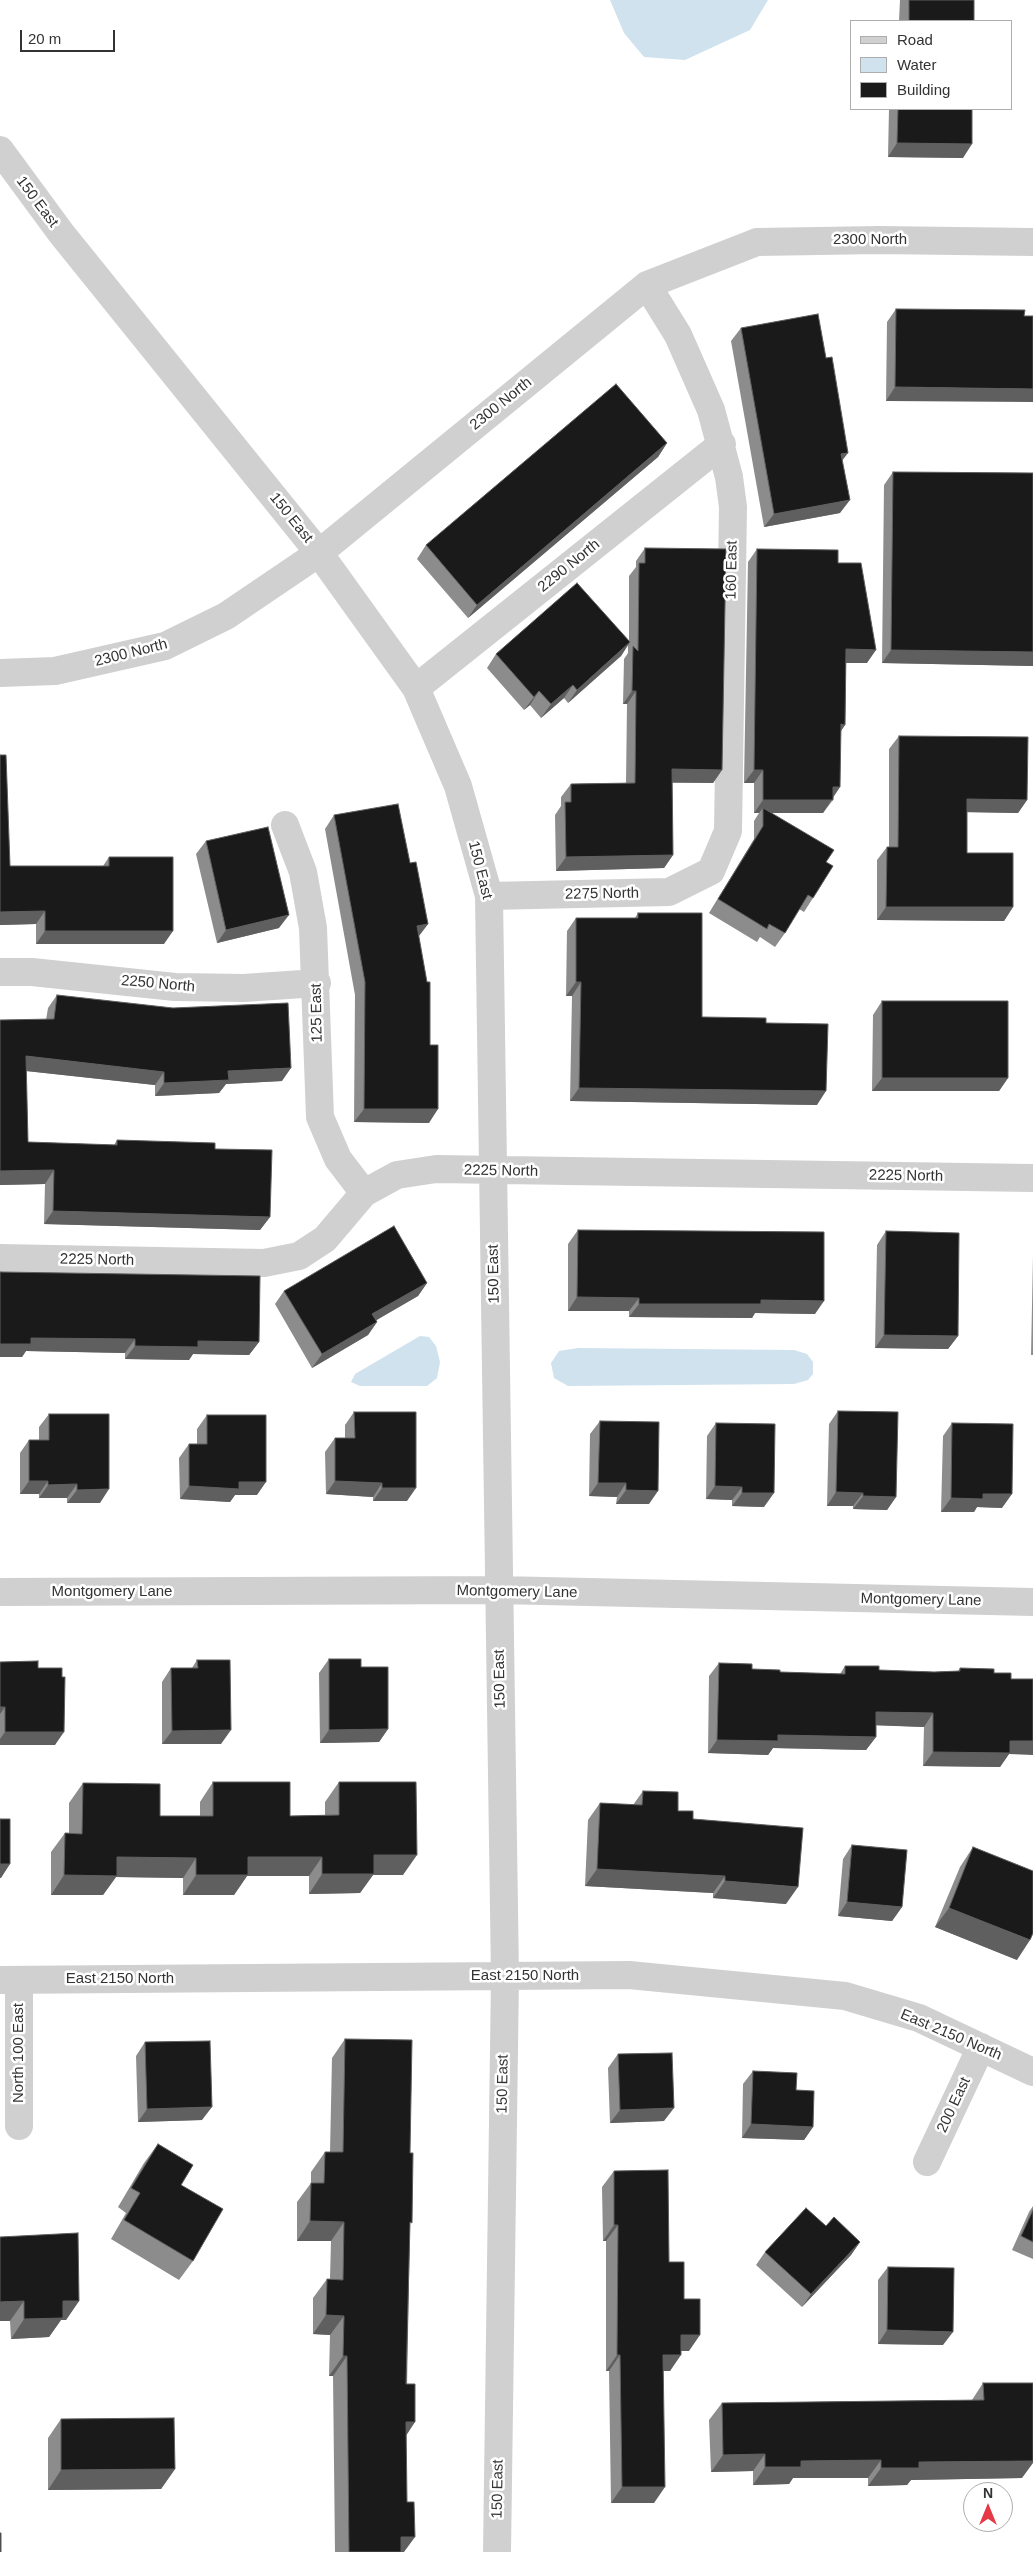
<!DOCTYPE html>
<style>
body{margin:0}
#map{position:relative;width:1033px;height:2552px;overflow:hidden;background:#fff;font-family:Arial,sans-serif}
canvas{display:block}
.legend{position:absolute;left:850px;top:20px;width:162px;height:90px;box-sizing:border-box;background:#fff;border:1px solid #adadad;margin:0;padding:6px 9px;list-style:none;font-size:15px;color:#333}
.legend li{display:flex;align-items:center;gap:10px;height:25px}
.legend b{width:25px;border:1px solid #adadad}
.north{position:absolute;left:963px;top:2482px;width:50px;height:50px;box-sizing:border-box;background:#fff;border:1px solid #adadad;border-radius:50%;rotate:0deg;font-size:14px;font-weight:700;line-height:20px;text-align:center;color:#333}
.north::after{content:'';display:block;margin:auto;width:18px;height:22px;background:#e63946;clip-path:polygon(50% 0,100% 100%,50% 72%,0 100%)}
.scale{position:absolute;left:20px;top:30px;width:95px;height:22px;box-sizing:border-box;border:2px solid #333;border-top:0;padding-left:6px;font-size:15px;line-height:18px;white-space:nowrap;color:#333;-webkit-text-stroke:4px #fff;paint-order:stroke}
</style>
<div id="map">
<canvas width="1033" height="2552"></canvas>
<ul class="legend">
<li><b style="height:6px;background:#d0d0d0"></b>Road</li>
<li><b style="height:14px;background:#cfe2ee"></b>Water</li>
<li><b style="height:14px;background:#1a1a1a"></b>Building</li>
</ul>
<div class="north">N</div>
<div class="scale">20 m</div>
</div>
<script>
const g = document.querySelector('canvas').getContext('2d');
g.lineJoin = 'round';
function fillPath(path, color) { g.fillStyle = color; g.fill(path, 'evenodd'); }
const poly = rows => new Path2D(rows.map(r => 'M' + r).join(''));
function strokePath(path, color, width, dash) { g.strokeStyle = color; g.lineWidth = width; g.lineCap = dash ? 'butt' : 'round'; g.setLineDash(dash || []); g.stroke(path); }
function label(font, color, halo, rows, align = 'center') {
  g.font = font + ' Arial,sans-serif'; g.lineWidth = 5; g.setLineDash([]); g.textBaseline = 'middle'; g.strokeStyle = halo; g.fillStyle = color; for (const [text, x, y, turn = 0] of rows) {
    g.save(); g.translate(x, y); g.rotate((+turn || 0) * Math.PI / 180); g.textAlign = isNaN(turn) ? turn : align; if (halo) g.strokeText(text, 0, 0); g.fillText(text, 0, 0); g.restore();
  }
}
const water = poly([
 [610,0,768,0,750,30,685,60,644,57,624,33],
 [420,1336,429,1337,436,1346,440,1362,437,1378,427,1386,360,1386,351,1382,355,1374],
 [578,1348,794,1350,807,1354,813,1362,813,1374,808,1380,794,1384,568,1386,554,1378,551,1363,559,1351]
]);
const minor = poly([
 [0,150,61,233,319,553,416,688,458,786,489,896,505,1977,497,2552],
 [0,673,55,671,165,646,226,616,319,553,647,285,757,242,879,240,1033,242],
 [416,688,722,444],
 [285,825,303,872,313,928,320,1117,338,1159,364,1193],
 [489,896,669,892,711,871,728,831,733,507,729,477,711,410,678,335,647,285],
 [0,972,32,972,175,987,244,988,317,983],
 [0,1258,264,1263,299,1256,325,1239,364,1193,397,1175,436,1169,1033,1178],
 [0,1592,499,1590,1033,1602],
 [0,1980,629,1975,845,1996,919,2018,1033,2072],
 [19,1980,19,2126],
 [927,2162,981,2047]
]);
const wall = poly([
 [900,0,974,0,974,21,899,21],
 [889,109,972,109,963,158,888,157],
 [896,309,1024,316,886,401,887,322],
 [741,328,842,460,840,513,764,527,731,341],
 [667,443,658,457,468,618,417,559,426,545],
 [893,472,1033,473,1033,666,882,663,884,485],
 [645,548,722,770,713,783,672,783,673,855,664,868,556,871,555,815,561,806,561,797,571,784,626,783,627,704,623,704,624,659,628,653,628,645,621,656,568,703,564,698,541,718,530,705,524,710,487,668,496,654,629,641,629,576,636,567,636,561],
 [757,549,838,563,867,663,846,663,845,725,841,731,833,800,823,813,772,813,826,862,813,898,804,912,799,909,785,933,775,947,760,937,757,942,709,913,754,839,754,821,759,813,754,813,754,783,744,783,748,562],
 [899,736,1027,800,1018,813,967,812,967,853,1013,907,1004,921,877,920,877,860,887,847,889,847,889,749],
 [0,755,10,866,103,866,109,857,164,944,36,944,36,924,0,925],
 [334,815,410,863,428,924,419,936,429,1123,354,1122,355,995,325,829],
 [206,841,279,928,217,943,196,854],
 [638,913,702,1017,766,1023,817,1105,570,1101,572,996,566,996,567,931,576,918,635,918],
 [57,995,282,1081,226,1084,219,1093,155,1096,155,1085,26,1071,28,1142,114,1145,117,1140,215,1149,270,1217,260,1230,44,1224,45,1184,0,1185,0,1020,46,1020,48,1008],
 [882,1001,1008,1078,999,1091,872,1091,873,1015],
 [578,1230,815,1314,755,1313,752,1318,629,1317,629,1311,568,1311,568,1244],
 [886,1231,958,1336,948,1349,875,1348,877,1245],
 [1033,1256,1033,1355,1031,1355],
 [0,1272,259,1342,249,1355,193,1354,189,1360,125,1359,125,1353,26,1351,22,1357],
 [427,1283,418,1296,376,1320,377,1322,368,1335,312,1368,275,1304,284,1291],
 [838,1411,896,1497,887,1510,853,1509,853,1506,827,1506,829,1424],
 [354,1412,407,1501,373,1501,373,1497,326,1494,325,1452,335,1438,345,1438,345,1425],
 [49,1414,100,1503,67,1503,67,1498,39,1498,39,1494,20,1494,20,1453,29,1440,39,1440,39,1427],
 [207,1415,257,1495,235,1495,230,1502,180,1499,179,1458,189,1444,197,1444,197,1429],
 [600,1421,649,1504,616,1504,617,1497,589,1496,590,1434],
 [716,1423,764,1507,732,1506,732,1500,706,1499,707,1436],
 [952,1423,1002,1508,977,1507,974,1512,941,1512,943,1436],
 [329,1659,361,1667,388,1729,379,1742,320,1743,319,1673],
 [197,1660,221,1744,162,1744,162,1682,171,1668,192,1668],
 [0,1662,38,1668,62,1677,55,1745,0,1745],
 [719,1663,752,1669,780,1672,840,1674,845,1666,879,1670,934,1672,958,1671,960,1668,994,1673,1009,1754,1000,1767,923,1766,924,1727,876,1725,876,1737,866,1750,773,1748,768,1755,708,1753,709,1676],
 [213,1782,290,1816,325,1815,325,1802,339,1782,403,1875,373,1875,360,1893,309,1894,309,1876,247,1876,234,1895,183,1895,183,1878,116,1877,103,1895,51,1895,51,1852,65,1833,69,1833,69,1803,83,1783,160,1816,200,1816,200,1802],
 [643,1791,693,1819,786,1904,713,1898,713,1893,585,1886,588,1820,600,1803,633,1805],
 [852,1845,902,1907,892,1921,838,1916,843,1859],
 [973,1847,1017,1960,935,1927,960,1867],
 [345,2039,410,2153,410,2225,404,2552,335,2552,333,2376,329,2376,330,2335,313,2334,313,2298,327,2279,330,2279,331,2241,297,2241,297,2202,311,2183,311,2172,325,2152,330,2152,332,2058],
 [145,2042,202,2120,138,2122,136,2056],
 [618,2054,664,2121,610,2123,608,2068],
 [753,2071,796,2090,813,2127,804,2140,742,2138,743,2084],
 [158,2144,193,2261,179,2280,111,2239,126,2213,118,2207,144,2163],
 [614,2171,669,2262,684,2299,689,2351,681,2351,670,2371,663,2371,654,2503,611,2503,609,2371,606,2371,606,2241,603,2241,602,2187],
 [1033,2206,1033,2259,1012,2250,1029,2212],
 [826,2226,860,2242,851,2255,802,2307,756,2265,765,2252],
 [0,2237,79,2301,66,2320,61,2320,49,2337,11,2339,10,2321],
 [888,2267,943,2345,878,2344,878,2280],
 [983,2383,1022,2478,911,2480,907,2485,868,2486,868,2478,793,2478,789,2484,753,2485,753,2471,711,2472,709,2420,722,2403,972,2400],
 [61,2419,175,2469,161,2489,48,2490,48,2438]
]);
const shadedWall = poly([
 [897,143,972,144,963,158,888,157],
 [895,387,1033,389,1033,402,886,401],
 [667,443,658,457,468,618,477,605],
 [848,453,838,466,841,454],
 [850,500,840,513,764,527,774,514],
 [630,642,621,656,568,703,577,690],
 [846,649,876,650,867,663,837,663],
 [891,650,1033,652,1033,666,882,663],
 [573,685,564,698,541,718,551,704],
 [539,691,530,705,524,710,534,697],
 [632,691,636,691,627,704,623,704],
 [841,724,845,725,836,738],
 [672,769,722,770,713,783,662,782],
 [754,770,763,770,754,783,744,783],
 [833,787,840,787,823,813,763,813,763,808,759,813,754,813,763,800],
 [967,799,1027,800,1018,813,958,812],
 [673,855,664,868,556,871,566,857],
 [886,907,1013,907,1004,921,877,920],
 [45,911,36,924,0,925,0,912],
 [289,915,279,928,217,943,226,930],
 [428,924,418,937,417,926],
 [45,931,173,931,164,944,36,944],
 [576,982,581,982,572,996,566,996],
 [26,1056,164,1072,155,1085,17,1070],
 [291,1068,282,1081,226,1084,219,1093,155,1096,164,1083,228,1071],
 [882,1078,1008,1078,999,1091,872,1091],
 [579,1088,826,1091,817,1105,570,1101],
 [364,1109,438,1109,429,1123,354,1122],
 [54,1170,45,1184,0,1185,0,1171],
 [53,1211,270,1217,260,1230,44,1224],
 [427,1283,418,1296,363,1328,372,1314],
 [577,1297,639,1298,629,1311,568,1311],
 [761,1300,824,1301,815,1314,755,1313,752,1318,629,1317,639,1304],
 [377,1322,368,1335,312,1368,322,1354],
 [884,1335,958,1336,948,1349,875,1348],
 [31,1338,135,1339,125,1353,26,1351,22,1357,0,1357,0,1344],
 [198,1341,259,1342,249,1355,193,1354,189,1360,125,1359,135,1346],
 [29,1481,48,1481,39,1494,20,1494],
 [335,1481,382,1483,373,1497,326,1494],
 [239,1482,266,1482,257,1495,235,1495,230,1502,180,1499,189,1486],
 [598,1483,626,1483,617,1497,589,1496],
 [77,1484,67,1498,39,1498,48,1485],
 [715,1486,742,1487,732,1500,706,1499],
 [382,1488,416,1488,407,1501,373,1501],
 [109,1489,100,1503,67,1503,77,1490],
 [626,1490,658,1491,649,1504,616,1504],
 [836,1492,863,1493,853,1506,827,1506],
 [742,1493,774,1493,764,1507,732,1506],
 [983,1494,1012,1494,1002,1508,977,1507,974,1512,941,1512,951,1498],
 [863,1496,896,1497,887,1510,853,1509],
 [0,1707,5,1707,0,1714],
 [876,1712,933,1713,924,1727,867,1725],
 [388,1729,379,1742,320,1743,329,1730],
 [231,1730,221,1744,162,1744,172,1731],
 [5,1732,64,1732,55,1745,0,1745,0,1739],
 [778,1735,876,1737,866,1750,773,1748,768,1755,708,1753,717,1740],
 [1010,1741,1033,1741,1033,1755,1009,1754,1000,1767,923,1766,933,1752],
 [374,1855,417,1855,403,1875,373,1875,360,1893,309,1894,322,1874],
 [117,1857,196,1858,183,1878,116,1877,103,1895,51,1895,64,1875],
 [248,1857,322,1857,309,1876,247,1876,234,1895,183,1895,196,1875],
 [0,1864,10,1864,1,1878,0,1878],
 [597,1869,725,1876,713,1893,585,1886],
 [725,1881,798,1887,786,1904,713,1898],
 [847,1902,902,1907,892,1921,838,1916],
 [949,1908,1030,1940,1017,1960,935,1927],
 [212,2107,202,2120,138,2122,147,2109],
 [674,2108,664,2121,610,2123,620,2110],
 [751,2124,813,2127,804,2140,742,2138],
 [310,2221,344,2222,331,2241,297,2241],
 [614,2225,618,2225,606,2241,603,2241],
 [860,2242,851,2255,802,2307,811,2294],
 [24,2301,10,2321,0,2321,0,2302],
 [63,2301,79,2301,66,2320,61,2320,49,2337,11,2339,24,2319],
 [326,2315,344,2316,330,2335,313,2334],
 [887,2330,953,2332,943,2345,878,2344],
 [681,2335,700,2335,689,2351,670,2351],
 [617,2355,620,2355,609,2371,606,2371],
 [663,2355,681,2355,670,2371,652,2371],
 [343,2356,347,2356,333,2376,329,2376],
 [406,2422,415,2422,402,2442],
 [765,2454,753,2471,711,2472,723,2455],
 [881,2460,868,2478,793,2478,789,2484,753,2485,765,2467,801,2461],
 [1033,2461,1033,2463,1022,2478,911,2480,907,2485,868,2486,881,2468,919,2462],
 [175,2469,161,2489,48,2490,61,2470],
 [622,2487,665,2487,654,2503,611,2503],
 [401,2537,415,2537,404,2552,390,2552]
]);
const building = poly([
 [909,0,974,0,974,21,909,21,909,0],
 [898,109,972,109,972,144,897,143,898,109],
 [896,309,1025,310,1024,316,1033,316,1033,389,895,387,896,309],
 [818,314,826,358,832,357,848,453,841,454,850,500,774,514,741,328,818,314],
 [616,384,667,443,477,605,426,545,616,384],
 [893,472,1033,473,1033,652,891,650,893,472],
 [645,548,726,549,722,770,672,769,673,855,566,857,565,802,571,802,571,784,635,783,636,691,632,691,633,646,638,651,639,563,645,563,645,548],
 [757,549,838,550,838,563,861,563,876,650,846,649,845,725,841,724,840,787,833,787,833,800,763,800,763,770,754,770,757,549],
 [577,583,630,642,577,690,573,685,551,704,539,691,534,697,496,654,577,583],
 [899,736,1028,737,1027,800,967,799,967,853,1013,853,1013,907,886,907,887,847,898,847,899,736],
 [0,755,6,755,10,866,109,866,109,857,173,857,173,931,45,931,45,911,0,912,0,755],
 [398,804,410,863,416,862,428,924,417,926,427,982,430,982,430,1045,438,1045,438,1109,364,1109,365,982,334,815,398,804],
 [763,808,834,850,826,862,833,866,813,898,808,895,785,933,769,924,767,929,718,899,763,826,763,808],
 [268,827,289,915,226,930,206,841,268,827],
 [638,913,702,913,702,1017,766,1018,766,1023,828,1024,826,1091,579,1088,581,982,576,982,576,918,638,918,638,913],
 [57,995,173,1008,288,1003,291,1068,228,1071,229,1080,164,1083,164,1072,26,1056,28,1142,117,1145,117,1140,215,1143,215,1149,272,1150,270,1217,53,1211,54,1170,0,1171,0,1020,54,1019,57,995],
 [882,1001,1008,1001,1008,1078,882,1078,882,1001],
 [394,1226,427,1283,372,1314,377,1322,322,1354,284,1291,394,1226],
 [578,1230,824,1232,824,1301,761,1300,761,1304,639,1304,639,1298,577,1297,578,1230],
 [886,1231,959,1233,958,1336,884,1335,886,1231],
 [0,1272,260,1276,259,1342,198,1341,198,1347,135,1346,135,1339,31,1338,31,1344,0,1344,0,1272],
 [838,1411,898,1412,896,1497,863,1496,863,1493,836,1492,838,1411],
 [354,1412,416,1412,416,1488,382,1488,382,1483,335,1481,335,1438,355,1438,354,1412],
 [49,1414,109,1414,109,1489,77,1490,77,1484,48,1485,48,1481,29,1481,29,1440,49,1440,49,1414],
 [207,1415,266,1415,266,1482,239,1482,239,1489,189,1486,189,1444,207,1444,207,1415],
 [600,1421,659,1422,658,1491,626,1490,626,1483,598,1483,600,1421],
 [716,1423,775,1424,774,1493,742,1493,742,1487,715,1486,716,1423],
 [952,1423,1013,1424,1012,1494,983,1494,983,1499,951,1498,952,1423],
 [329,1659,361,1659,361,1667,388,1667,388,1729,329,1730,329,1659],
 [197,1660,230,1660,231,1730,172,1731,171,1668,198,1668,197,1660],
 [38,1661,38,1668,62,1668,62,1677,65,1677,64,1732,5,1732,5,1707,0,1707,0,1662,38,1661],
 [719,1663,752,1664,752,1669,780,1670,780,1672,845,1674,845,1666,879,1666,879,1670,934,1672,960,1671,960,1668,994,1669,994,1673,1011,1673,1011,1679,1033,1679,1033,1741,1010,1741,1010,1753,933,1752,933,1713,876,1712,876,1737,778,1735,778,1741,717,1740,719,1663],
 [213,1782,290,1782,290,1816,339,1815,339,1782,416,1782,417,1855,374,1855,374,1874,322,1874,322,1857,248,1857,248,1875,196,1875,196,1858,117,1857,117,1876,64,1875,65,1833,82,1834,83,1783,160,1784,160,1816,213,1816,213,1782],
 [643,1791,678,1792,678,1811,693,1811,693,1819,803,1828,798,1887,725,1881,725,1876,597,1869,600,1803,642,1805,643,1791],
 [0,1819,10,1819,10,1864,0,1864,0,1819],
 [852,1845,907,1850,902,1907,847,1902,852,1845],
 [973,1847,1033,1871,1033,1933,1030,1940,949,1908,973,1847],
 [345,2039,412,2040,410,2153,413,2153,412,2223,410,2222,406,2384,415,2384,415,2422,406,2422,407,2502,414,2502,415,2537,401,2537,401,2552,349,2552,347,2356,343,2356,344,2316,326,2315,327,2279,343,2280,344,2222,310,2221,311,2183,324,2183,325,2152,343,2152,345,2039],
 [210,2041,212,2107,147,2109,145,2042,210,2041],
 [672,2053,674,2108,620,2110,618,2054,672,2053],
 [753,2071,797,2073,796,2090,814,2091,813,2127,751,2124,753,2071],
 [158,2144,193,2165,181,2185,223,2209,193,2261,124,2220,140,2193,131,2188,158,2144],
 [668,2170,669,2262,684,2262,684,2299,700,2299,700,2335,681,2335,681,2355,663,2355,665,2487,622,2487,620,2355,617,2355,618,2225,614,2225,614,2171,668,2170],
 [806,2208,826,2226,834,2217,860,2242,811,2294,765,2252,806,2208],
 [1033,2210,1033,2242,1021,2236,1033,2210],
 [78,2233,79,2301,63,2301,63,2318,24,2319,24,2301,0,2302,0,2237,78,2233],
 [888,2267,954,2268,953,2332,887,2330,888,2267],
 [983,2383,1033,2383,1033,2461,919,2462,919,2468,881,2468,881,2460,801,2461,801,2467,765,2467,765,2454,723,2455,722,2403,984,2400,983,2383],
 [174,2418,175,2469,61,2470,61,2419,174,2418],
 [0,2533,1,2533,1,2552,0,2552,0,2533]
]);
const streetNames = [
 ["150 East",37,202,53],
 ["2300 North",870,240],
 ["2300 North",501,404,-39],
 ["150 East",291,518,51],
 ["2290 North",569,566,-39],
 ["160 East",732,570,-89],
 ["2300 North",131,653,-14],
 ["150 East",480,870,76],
 ["2275 North",602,894,-1],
 ["2250 North",158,984,5],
 ["125 East",317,1013,-91],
 ["2225 North",501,1171,1],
 ["2225 North",906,1176,1],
 ["2225 North",97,1260,1],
 ["150 East",494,1274,-91],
 ["Montgomery Lane",112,1592],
 ["Montgomery Lane",517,1592,1],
 ["Montgomery Lane",921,1600,1],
 ["150 East",500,1679,-91],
 ["East 2150 North",525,1976],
 ["East 2150 North",120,1979],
 ["East 2150 North",951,2035,23],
 ["North 100 East",19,2053,-90],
 ["150 East",503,2084,-89],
 ["200 East",954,2105,-65],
 ["150 East",498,2489,-89]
];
fillPath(water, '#cfe2ee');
strokePath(minor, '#d0d0d0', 28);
fillPath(wall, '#8c8c8c');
fillPath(shadedWall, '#5f5f5f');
fillPath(building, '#1a1a1a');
strokePath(building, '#5f5f5f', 1);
label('15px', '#333', '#fff', streetNames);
</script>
